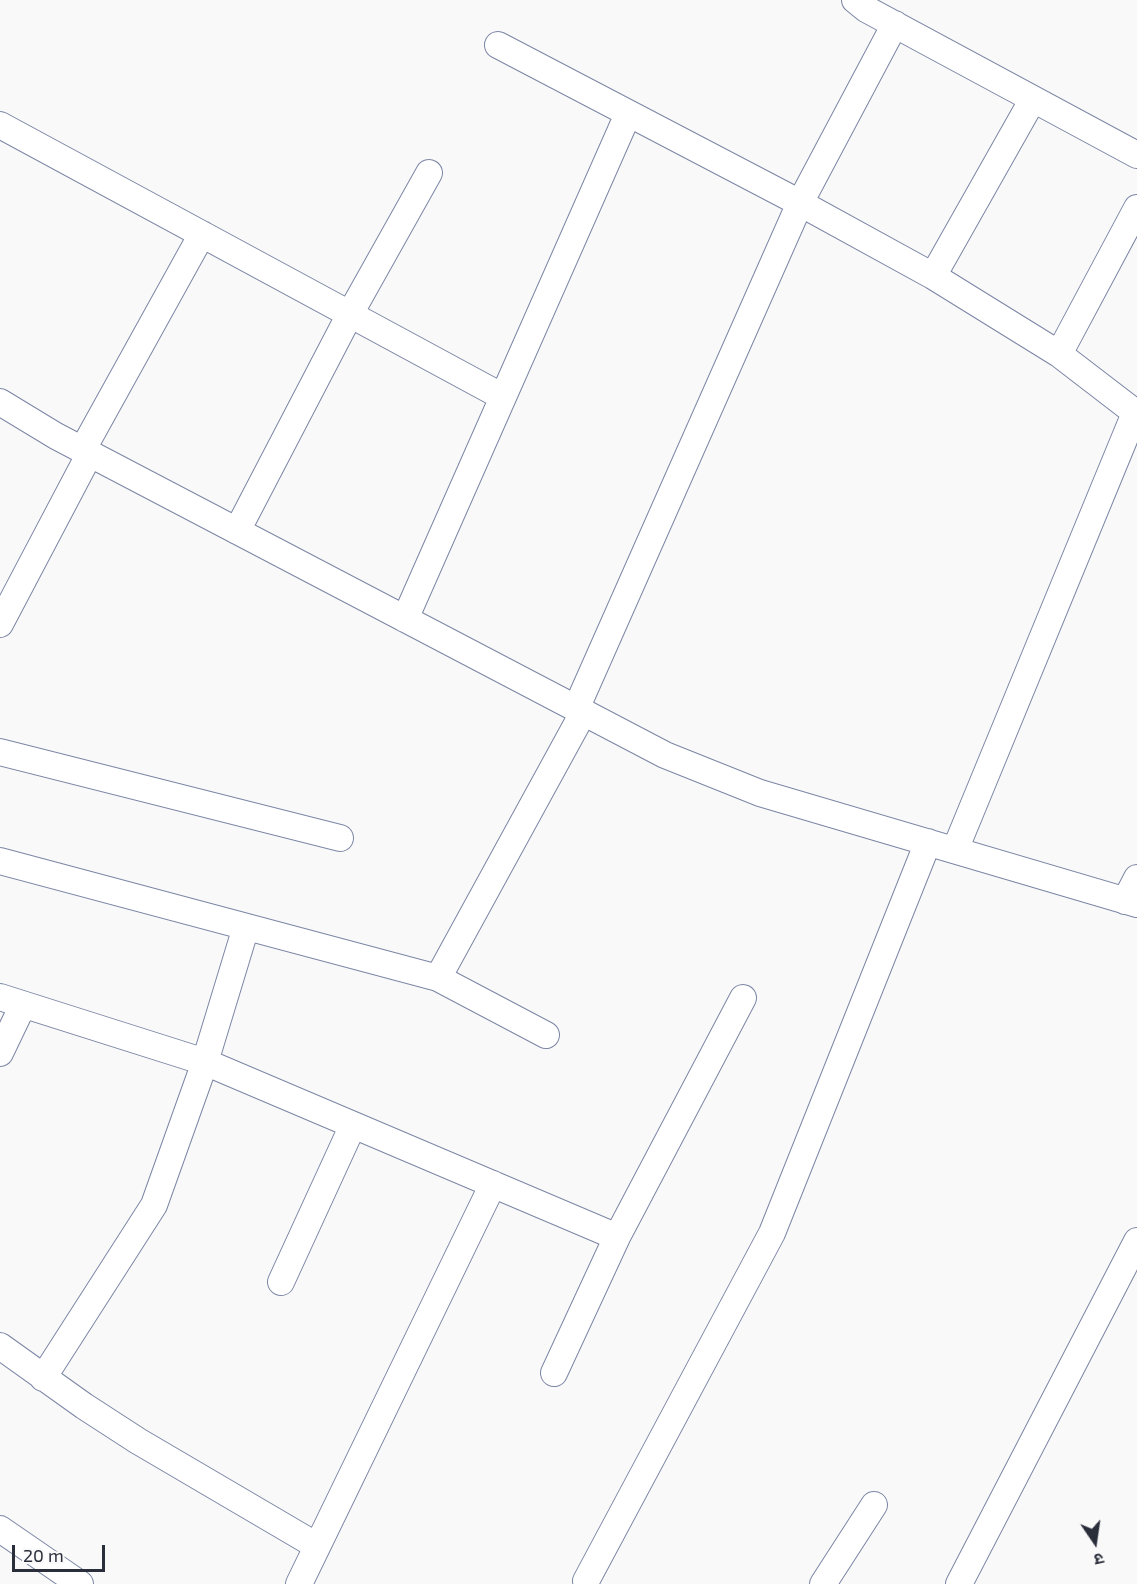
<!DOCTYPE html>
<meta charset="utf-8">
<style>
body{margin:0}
#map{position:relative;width:1137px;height:1584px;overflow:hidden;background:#f9f9f9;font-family:"Exo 2","Noto Sans Devanagari",sans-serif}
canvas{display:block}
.north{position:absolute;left:1065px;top:1512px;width:60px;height:60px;-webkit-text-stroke:4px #f9f9f9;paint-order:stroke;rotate:167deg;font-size:16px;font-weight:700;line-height:24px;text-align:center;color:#2a2e3b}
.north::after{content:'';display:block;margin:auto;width:21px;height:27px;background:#2a2e3b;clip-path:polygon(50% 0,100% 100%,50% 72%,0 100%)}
.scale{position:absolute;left:12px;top:1545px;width:93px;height:27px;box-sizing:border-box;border:3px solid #2a2e3b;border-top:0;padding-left:8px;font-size:18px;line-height:21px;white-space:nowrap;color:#2a2e3b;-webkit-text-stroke:4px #f9f9f9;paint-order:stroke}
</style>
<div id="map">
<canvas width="1137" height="1584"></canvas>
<div class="north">उ</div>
<div class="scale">20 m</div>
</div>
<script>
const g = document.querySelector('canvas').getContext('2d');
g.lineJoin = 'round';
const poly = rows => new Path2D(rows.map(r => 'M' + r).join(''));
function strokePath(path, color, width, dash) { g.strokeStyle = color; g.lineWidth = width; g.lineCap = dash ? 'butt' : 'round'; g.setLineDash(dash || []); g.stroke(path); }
const street = poly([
 [855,0,866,9,1137,155],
 [498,45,800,203,933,276,1059,354,1137,414],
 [0,125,503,397],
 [933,276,1033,99],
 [1059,354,1137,208],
 [0,402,56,436,665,755,760,793,1137,904],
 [83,449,202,234],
 [237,531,350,314,429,173],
 [405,619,628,114],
 [0,624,90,453],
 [576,709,800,203,895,24],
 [0,752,340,838],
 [955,850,1135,413],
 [0,861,438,978,546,1035],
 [1125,901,1137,878],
 [438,978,583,713],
 [0,997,205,1062,617,1237],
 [0,1053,23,1005],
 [281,1282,353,1125],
 [0,1346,84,1406,138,1441,317,1546],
 [554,1373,617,1237,743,998],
 [43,1378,154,1205,205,1062,246,927],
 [0,1529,80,1584],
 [586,1581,772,1233,928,842],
 [299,1584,493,1184],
 [823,1584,874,1505],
 [959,1584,1137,1241]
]);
strokePath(street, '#7c86a5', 28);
strokePath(street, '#fff', 26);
</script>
